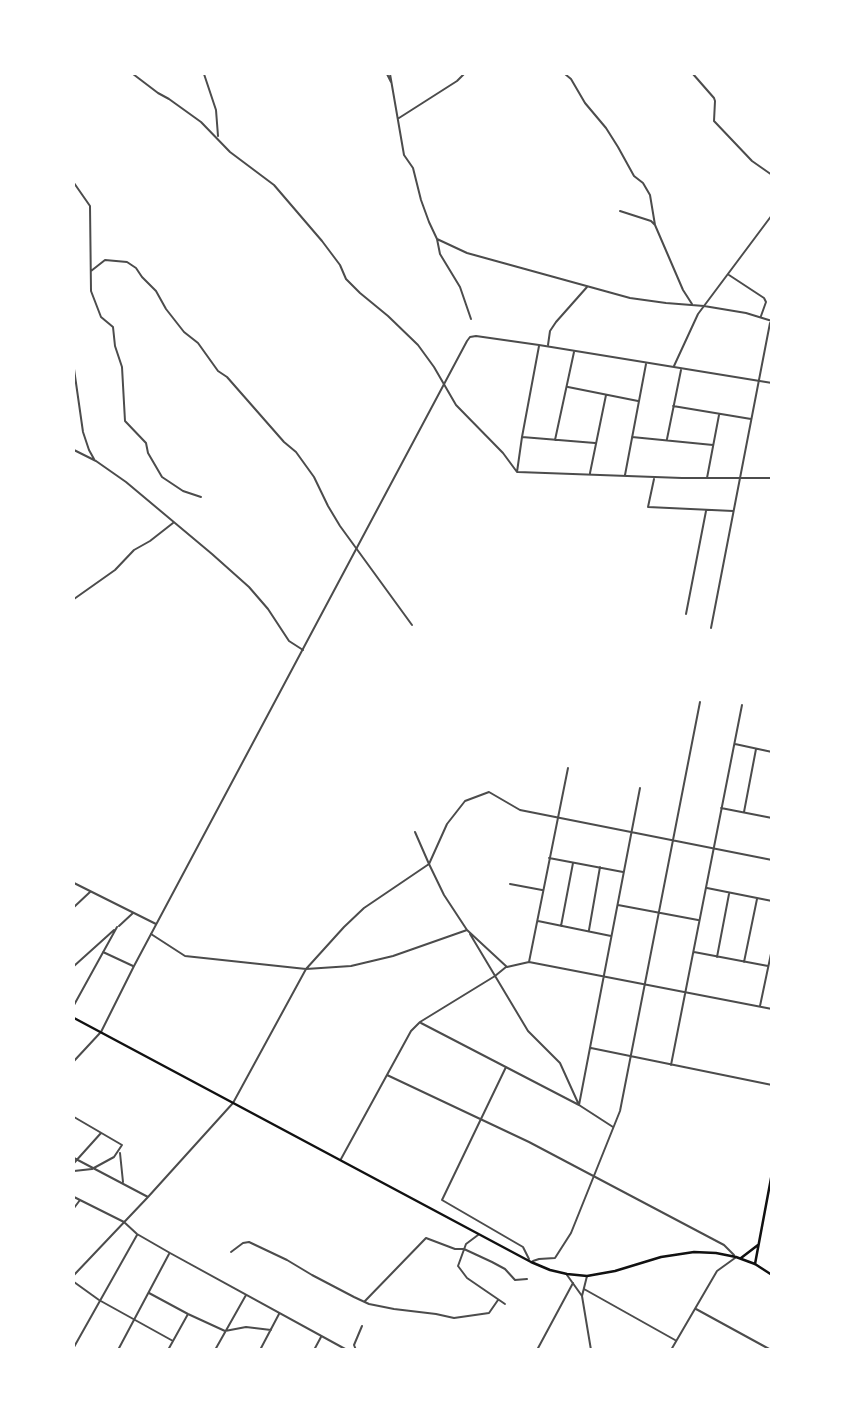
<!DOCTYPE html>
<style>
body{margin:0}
#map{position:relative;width:845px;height:1423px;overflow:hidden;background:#fff;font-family:"DejaVu Sans",sans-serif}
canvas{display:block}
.frame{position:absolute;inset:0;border:75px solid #fff;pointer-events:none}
</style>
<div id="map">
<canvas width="845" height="1423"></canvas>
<div class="frame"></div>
</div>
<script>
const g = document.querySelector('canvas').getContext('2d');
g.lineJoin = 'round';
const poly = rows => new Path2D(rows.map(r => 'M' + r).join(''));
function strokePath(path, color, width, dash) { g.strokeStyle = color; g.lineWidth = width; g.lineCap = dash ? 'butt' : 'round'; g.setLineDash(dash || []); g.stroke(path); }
const minor = poly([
 [133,74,158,93,169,99,201,122,230,152,274,185,322,241,340,265,346,279,360,293,388,316,418,345,434,367,456,405,503,453,517,472],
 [204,74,216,110,218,136],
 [387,74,391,82],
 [390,74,404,155,413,168,421,200,429,222,437,239,440,254,460,287,471,319],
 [565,74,571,79,585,103,606,128,618,147,634,176,643,183,650,195,655,225],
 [693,74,714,98,715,101,714,121,752,161,772,175],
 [399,118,457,81,464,74],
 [74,183,90,206,91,291,101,317,113,327,115,346,122,367,125,421,146,443,148,453,162,477,183,491,201,497],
 [620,211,651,221,655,225,683,290,692,304],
 [437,239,467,253,630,298,666,303,704,306,746,313,772,321],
 [91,271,105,260,127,262,136,268,142,277,156,291,166,309,184,332,198,343,218,371,227,377,284,442,296,452,314,477,328,506,340,526,412,625],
 [729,275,764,298,766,302,761,316],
 [548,345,550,331,556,322,587,287],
 [674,366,698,314,772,215],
 [74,369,83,432,89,450,94,459],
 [568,387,638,401],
 [673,406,751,419],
 [522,437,595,443],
 [632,437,713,445],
 [667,439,681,370],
 [555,440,574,352],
 [74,450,96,461,126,482,212,554,249,587,268,609,289,641,303,650],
 [517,472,522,437,539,346],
 [518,472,682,478,772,478],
 [590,473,606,395],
 [625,475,646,364],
 [707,478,719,415],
 [654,479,648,507,733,511],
 [74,599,115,570,134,550,150,541,173,523],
 [686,614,706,511],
 [711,628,770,323],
 [735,744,772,752],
 [721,808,772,818],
 [744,812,756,749],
 [415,832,429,864,444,895,467,930],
 [549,858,623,872],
 [74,883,156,924],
 [510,884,542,890],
 [707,888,772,901],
 [618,905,698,920],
 [74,907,90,892],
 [538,921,611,936],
 [119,926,133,913],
 [561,926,573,863],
 [589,930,600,867],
 [151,934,185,956,306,969,351,966,393,956,467,930,507,967,529,962,772,1009],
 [470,934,528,1031,560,1063,579,1105,640,788],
 [103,952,133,966],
 [694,952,768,966],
 [717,957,729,894],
 [529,962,568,768],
 [744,962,757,899],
 [74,966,114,930],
 [74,1005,117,927],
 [760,1006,772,949],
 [421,1023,579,1105,613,1127],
 [591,1048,772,1085],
 [74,1061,100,1033],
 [671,1065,742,705],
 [506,1067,442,1200,523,1247,529,1259],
 [387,1075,529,1142,724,1245,734,1255],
 [74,1117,122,1145,114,1157,92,1169,74,1171],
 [120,1153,123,1182],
 [74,1158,148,1197],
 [341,1159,411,1031,420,1022,495,976,506,967],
 [74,1163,101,1133],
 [74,1197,124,1222,137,1234,170,1253,347,1350],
 [74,1208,80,1200],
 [478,1235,466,1244,458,1266,467,1278,505,1304],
 [231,1252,243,1243,249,1242,287,1260,312,1275,354,1297,369,1304,394,1309,436,1314,454,1318,489,1313,498,1300],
 [533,1261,539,1259,555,1258,571,1233,620,1111,700,702],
 [74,1275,148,1197,233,1103,306,969,344,927,364,908,429,864,447,824,465,801,489,792,520,810,772,860],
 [567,1275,582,1296,587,1276],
 [74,1282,99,1300,173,1341],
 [584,1289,675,1340],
 [149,1293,188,1314,225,1331,246,1327,271,1330],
 [582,1296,591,1350],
 [365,1301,426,1238,455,1249,464,1249,492,1262,505,1269,515,1280,527,1279],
 [696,1309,771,1350],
 [74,1347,137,1235],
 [118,1350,169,1254],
 [168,1350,188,1314],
 [215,1350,246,1295],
 [260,1350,279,1314],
 [314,1350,321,1337],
 [356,1350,354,1345,362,1326],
 [537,1350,573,1283],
 [671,1350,717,1271,735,1258]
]);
const tertiary = poly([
 [101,1032,134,966,467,341,470,337,476,336,539,345,772,383]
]);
const secondary = poly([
 [741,1258,758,1245],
 [755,1264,772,1173]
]);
const primary = poly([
 [74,1018,531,1262,550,1270,567,1274,587,1276,615,1271,661,1257,694,1252,716,1253,736,1257,755,1264,772,1275]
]);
strokePath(minor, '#4c4c4c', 2);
strokePath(tertiary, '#4c4c4c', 2);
strokePath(secondary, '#111', 2.5);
strokePath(primary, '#111', 2.5);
</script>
